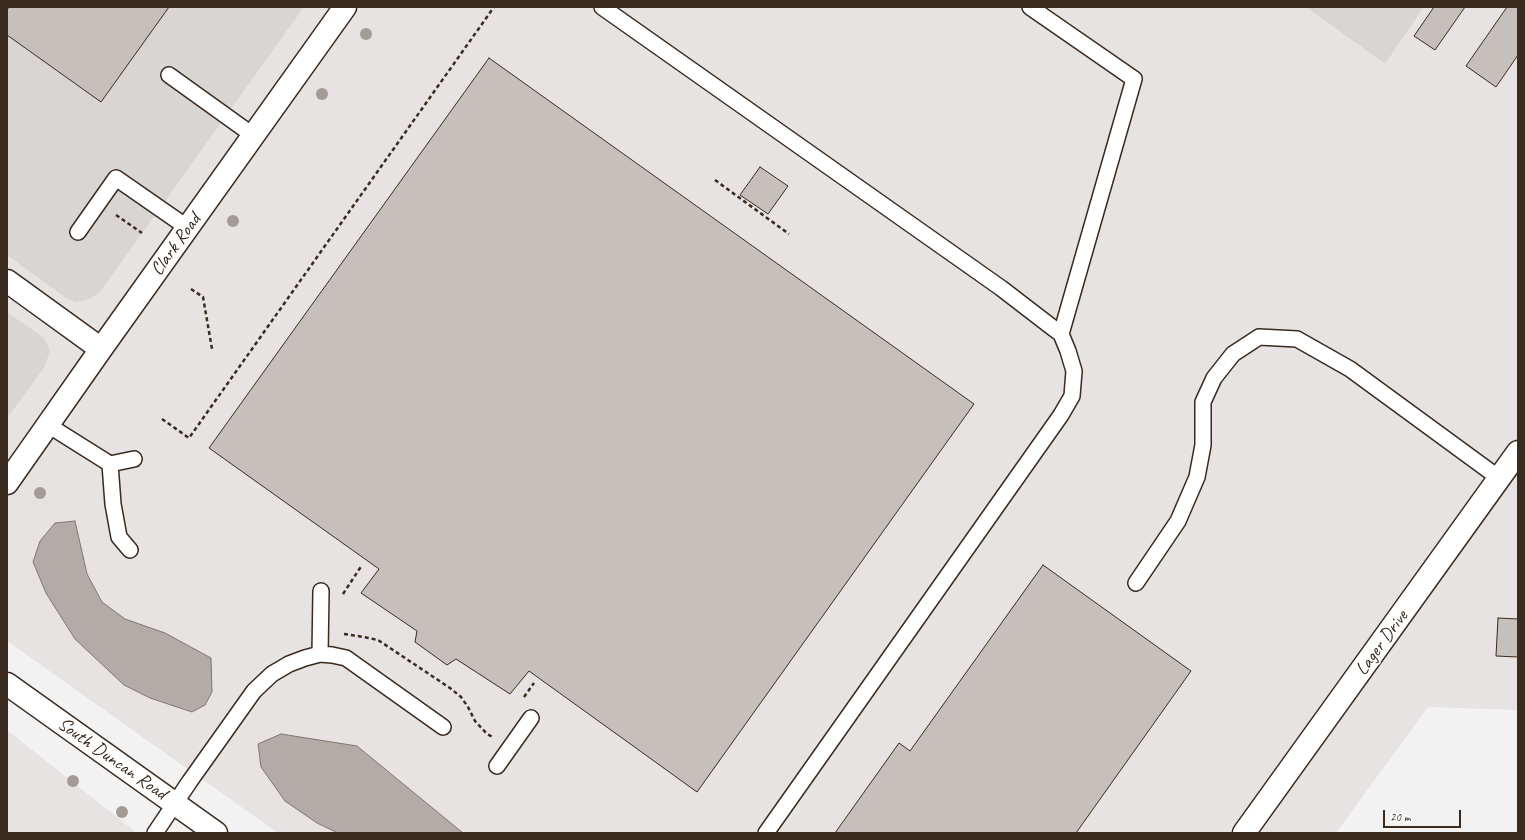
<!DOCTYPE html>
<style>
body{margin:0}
#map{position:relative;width:1525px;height:840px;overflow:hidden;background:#f3f2f2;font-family:Caveat,sans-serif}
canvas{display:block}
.frame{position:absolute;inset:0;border:8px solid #3b2a1e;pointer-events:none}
.scale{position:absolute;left:1383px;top:810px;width:78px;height:18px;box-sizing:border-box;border:2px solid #3b2a1e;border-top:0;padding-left:5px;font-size:12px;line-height:14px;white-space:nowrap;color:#3b2a1e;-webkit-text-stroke:3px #fff;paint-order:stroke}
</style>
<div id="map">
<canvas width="1525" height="840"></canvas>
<div class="frame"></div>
<div class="scale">20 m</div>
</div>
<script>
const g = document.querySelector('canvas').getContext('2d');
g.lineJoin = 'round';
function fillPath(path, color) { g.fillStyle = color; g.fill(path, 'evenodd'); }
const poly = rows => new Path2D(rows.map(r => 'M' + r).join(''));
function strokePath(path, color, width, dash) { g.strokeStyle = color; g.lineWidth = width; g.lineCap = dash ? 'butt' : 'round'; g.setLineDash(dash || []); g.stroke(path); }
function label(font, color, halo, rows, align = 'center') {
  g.font = font + ' Caveat,sans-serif'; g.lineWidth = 3.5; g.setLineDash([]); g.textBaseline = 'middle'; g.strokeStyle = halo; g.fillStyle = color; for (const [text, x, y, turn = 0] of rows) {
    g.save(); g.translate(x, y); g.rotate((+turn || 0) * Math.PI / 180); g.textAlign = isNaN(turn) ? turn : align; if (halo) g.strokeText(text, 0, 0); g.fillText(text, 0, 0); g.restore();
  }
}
const built = poly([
 [7,7,1306,7,1385,64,1424,7,1518,7,1518,710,1428,707,1336,833,278,833,7,641],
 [7,730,137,833,7,833]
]);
const green = poly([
 [7,7,304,7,99,293,87,300,76,302,66,298,7,255],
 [1306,7,1424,7,1385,64],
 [7,312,44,338,50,351,44,368,7,418]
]);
const water = poly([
 [75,521,87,574,102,602,125,619,165,633,211,658,212,692,205,705,192,712,150,698,124,685,75,639,46,593,33,562,40,541,55,523,75,521],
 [281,734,357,746,463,833,338,833,317,823,285,801,261,767,258,744,281,734]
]);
const building = poly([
 [9,7,169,7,101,102,7,35,7,10,9,7],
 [1434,7,1465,7,1435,50,1414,36,1434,7],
 [1507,7,1518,7,1518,55,1496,87,1466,66,1507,7],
 [489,58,974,404,697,792,529,671,510,694,456,659,447,665,415,642,417,631,361,593,379,569,209,448,489,58],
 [760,167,788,186,768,214,740,195,760,167],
 [1043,565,1191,671,1076,833,835,833,899,743,910,751,1043,565],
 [1498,618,1518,619,1518,657,1496,656,1498,618]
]);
const path = poly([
 [715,180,789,234],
 [116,215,142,233],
 [191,289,203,297,212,349],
 [162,419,189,438,494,7],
 [343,594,362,565],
 [344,634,364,637,378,640,450,688,461,697,468,707,475,721,487,734,493,737],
 [524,697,534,683]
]);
const service = poly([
 [602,7,1001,288,1053,328,1061,334,1068,351,1074,371,1072,396,1061,415,766,833],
 [1030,7,1134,79,1061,334],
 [169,75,254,136],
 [78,232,116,178,188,228],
 [48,425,110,464,134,459],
 [110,464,113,504,119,537,130,550],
 [1136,583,1178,521,1197,477,1203,445,1203,402,1214,378,1233,354,1259,337,1297,339,1350,369,1499,478],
 [320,654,321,591],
 [497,766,531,718],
 [155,833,190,781,254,691,272,674,289,664,305,658,320,654,332,655,346,658,443,727]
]);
const minor = poly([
 [7,281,101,349],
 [7,483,101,349,345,7],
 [1244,833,1518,452]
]);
const secondary = poly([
 [7,684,216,833]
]);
const trees = [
 [366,34],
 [322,94],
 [233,221],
 [40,493],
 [73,781],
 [122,812]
];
const streetNames = [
 ["Clark Road",176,245,-54],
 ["Lager Drive",1382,643,-54],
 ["South Duncan Road",112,759,35]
];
fillPath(built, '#e6e3e2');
fillPath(green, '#d8d5d2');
fillPath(water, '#b2aba7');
strokePath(water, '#827770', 1);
fillPath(building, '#c6c0bd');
strokePath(building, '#3b2a1e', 1);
strokePath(service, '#3b2a1e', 18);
strokePath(minor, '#3b2a1e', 25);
strokePath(secondary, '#3b2a1e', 25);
strokePath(path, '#3b2a1e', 2.5, [4, 3]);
strokePath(service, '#fff', 15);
strokePath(minor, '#fff', 22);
strokePath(secondary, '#fff', 22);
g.fillStyle = '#a39c96';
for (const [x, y] of trees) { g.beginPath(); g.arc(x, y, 6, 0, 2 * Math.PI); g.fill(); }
label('19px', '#3b2a1e', '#fff', streetNames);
</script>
